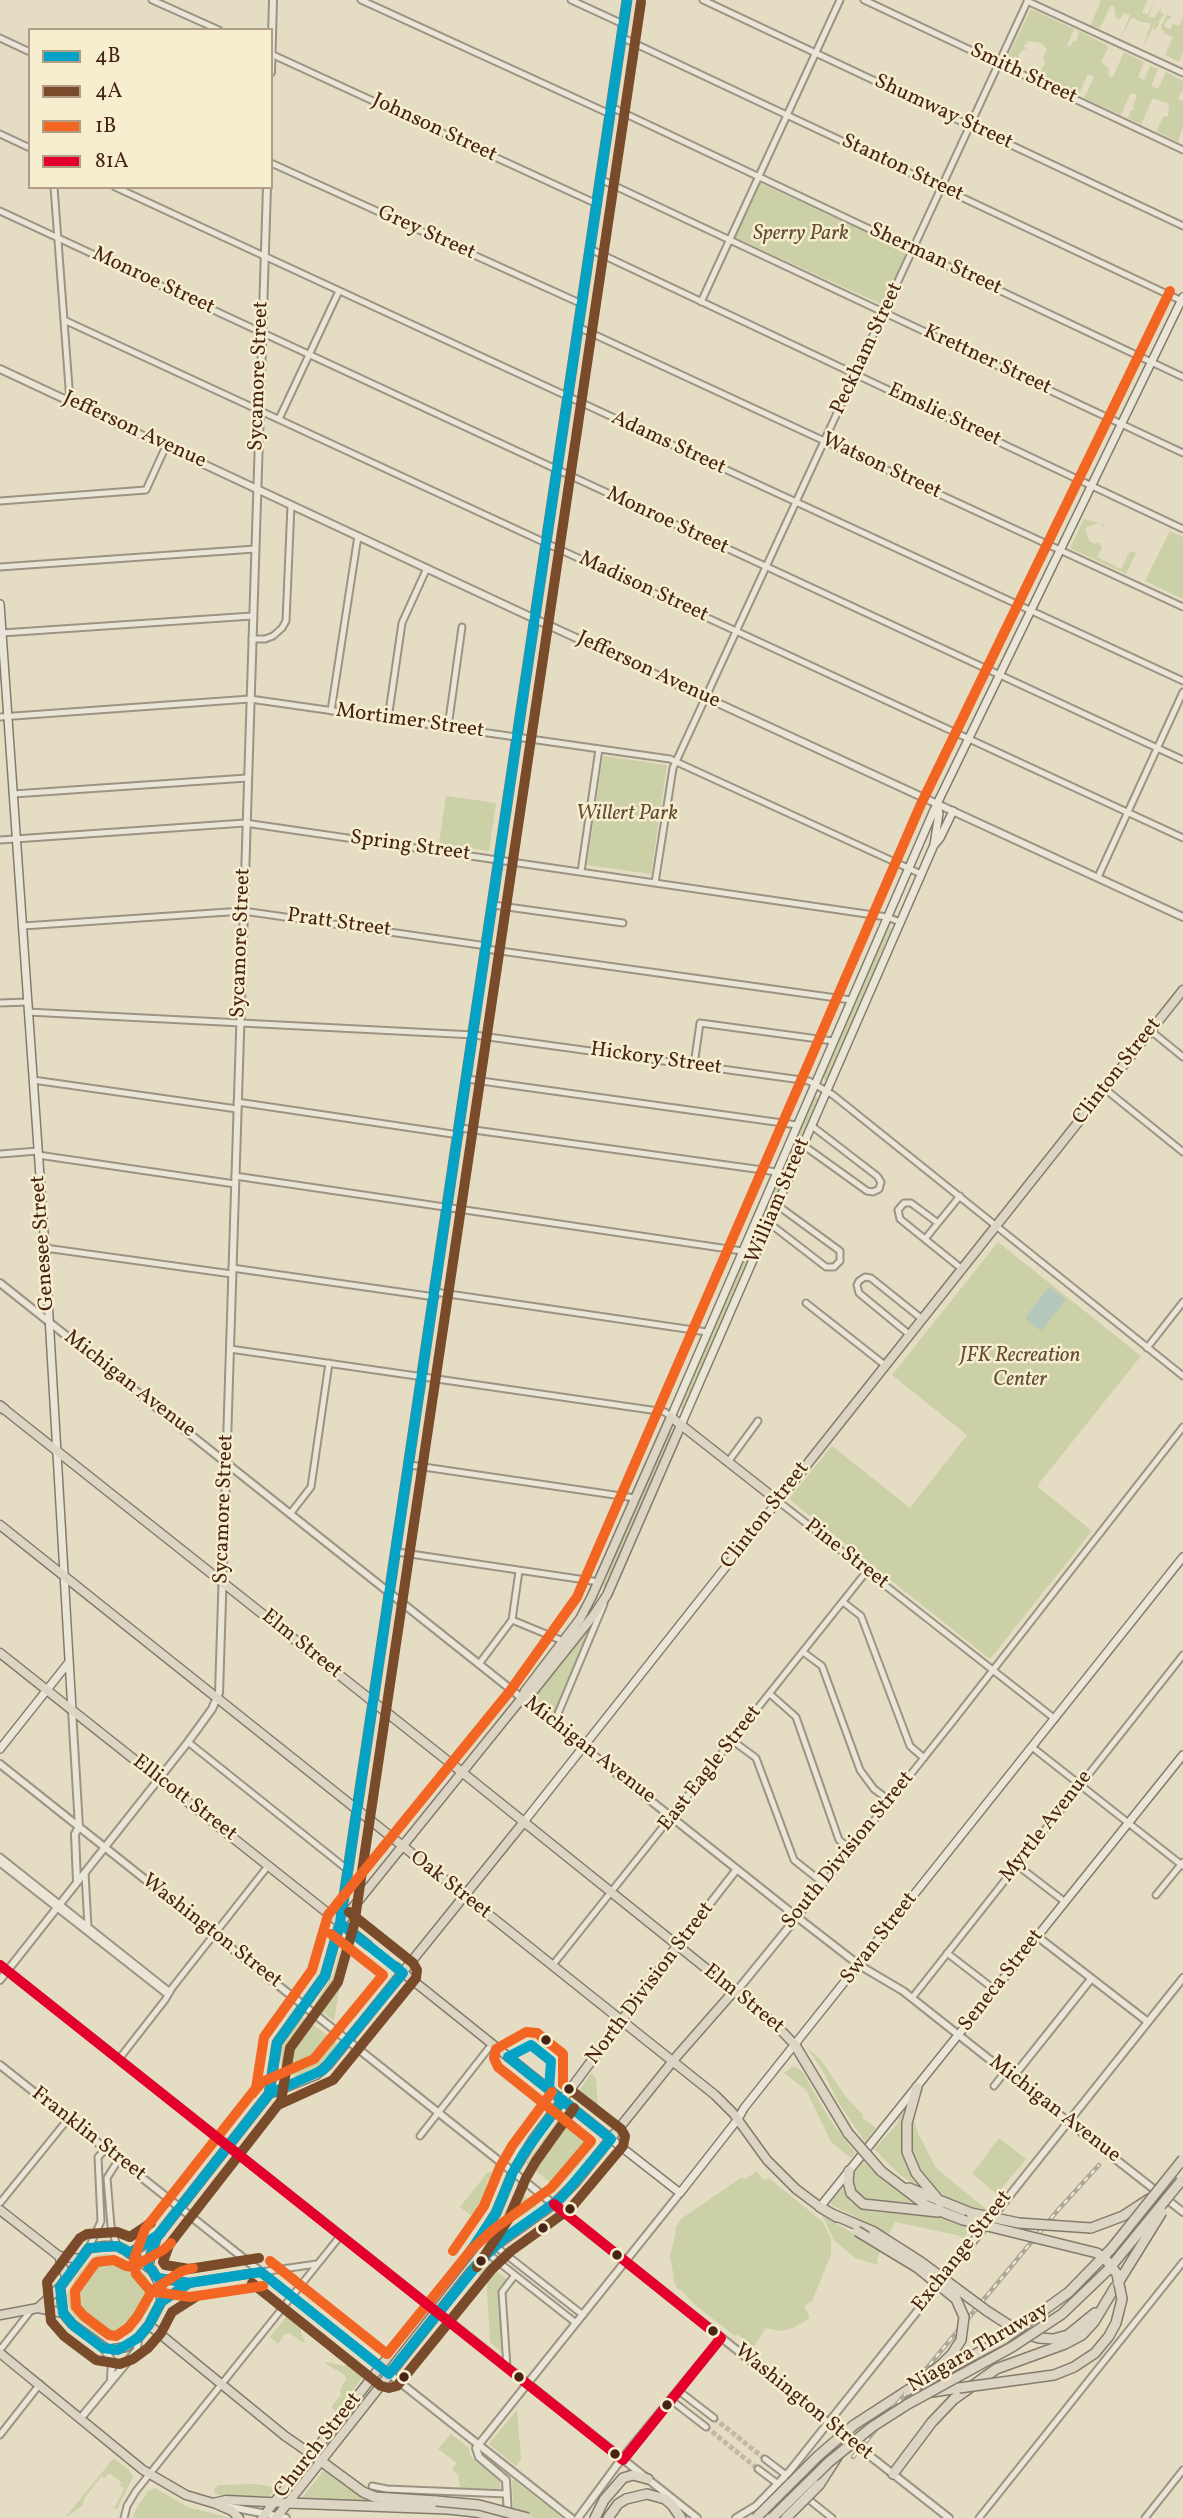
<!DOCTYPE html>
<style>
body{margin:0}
#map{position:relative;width:1183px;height:2518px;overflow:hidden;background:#e4ddc3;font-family:Vollkorn,serif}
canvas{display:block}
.legend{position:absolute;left:28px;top:28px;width:245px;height:161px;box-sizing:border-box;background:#f7eecf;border:2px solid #b19d85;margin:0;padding:9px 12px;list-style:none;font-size:21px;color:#482417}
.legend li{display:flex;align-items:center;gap:14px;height:35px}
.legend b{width:35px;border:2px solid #b19d85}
</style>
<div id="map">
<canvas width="1183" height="2518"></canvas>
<ul class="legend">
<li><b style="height:9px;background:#04a2c5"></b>4B</li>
<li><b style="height:9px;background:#7a4b2a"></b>4A</li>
<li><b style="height:9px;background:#f26522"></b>1B</li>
<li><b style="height:9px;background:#e4002b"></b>81A</li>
</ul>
</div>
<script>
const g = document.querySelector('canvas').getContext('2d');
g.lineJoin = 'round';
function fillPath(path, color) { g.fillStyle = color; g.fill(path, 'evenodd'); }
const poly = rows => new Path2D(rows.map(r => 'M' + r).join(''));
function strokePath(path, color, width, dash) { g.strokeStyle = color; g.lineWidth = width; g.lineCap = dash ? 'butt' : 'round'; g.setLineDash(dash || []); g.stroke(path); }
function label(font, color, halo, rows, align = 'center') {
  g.font = font + ' Vollkorn,serif'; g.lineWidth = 5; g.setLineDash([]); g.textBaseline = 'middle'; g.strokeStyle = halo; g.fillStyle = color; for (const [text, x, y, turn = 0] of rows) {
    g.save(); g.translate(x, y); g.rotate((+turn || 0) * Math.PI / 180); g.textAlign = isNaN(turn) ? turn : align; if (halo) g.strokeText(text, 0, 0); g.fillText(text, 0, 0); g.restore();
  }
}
const green = poly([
 [1098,0,1148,0,1142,12,1147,15,1156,0,1148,17,1154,18,1162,7,1160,12,1164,14,1158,23,1162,25,1167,15,1172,17,1167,20,1164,26,1170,29,1173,24,1179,26,1183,17,1183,52,1179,62,1165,55,1173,37,1164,33,1164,31,1161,29,1162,26,1159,24,1155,30,1153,30,1155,23,1143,48,1151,23,1140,22,1132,17,1121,38,1130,15,1124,13,1119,20,1116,18,1114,7,1111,5,1100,28,1090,26,1101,1],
 [1031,9,1074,29,1067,46,1070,47,1073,41,1076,41,1079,34,1077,30,1107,45,1108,48,1101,62,1109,68,1108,74,1110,77,1113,77,1124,52,1144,62,1138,77,1144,80,1150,66,1158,69,1151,86,1158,89,1166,72,1183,81,1183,89,1178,99,1183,101,1183,127,1178,142,1156,131,1163,117,1168,116,1169,104,1153,98,1141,124,1145,126,1128,118,1131,110,1135,111,1133,107,1137,94,1130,94,1121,115,1084,98,1094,77,1088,74,1079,94,1037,76,1045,64,1043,57,1047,49,1041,43,1028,41,1023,47,1027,48,1020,52,1017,60,1019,66,1006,61],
 [760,183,907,251,883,305,734,237],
 [1084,519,1104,524,1104,531,1103,525,1098,523,1085,528,1089,541,1095,544,1099,542,1102,548,1097,557,1121,569,1130,551,1136,553,1126,574,1070,548],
 [1170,531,1183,537,1183,599,1145,581],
 [603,756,667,765,651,874,587,865],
 [446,796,496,803,489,851,439,844],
 [888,925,892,929,879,957,879,965,828,1081,825,1080,823,1077,837,1045,837,1038],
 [814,1097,817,1097,819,1102,683,1411,680,1407,691,1383,691,1376],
 [998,1242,1141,1356,1037,1486,1092,1531,990,1659,789,1499,832,1446,910,1508,967,1435,892,1375],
 [669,1430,672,1434,660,1463,660,1470,606,1589,603,1587,628,1520],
 [592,1624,556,1712,550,1712,537,1701,537,1694],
 [342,1944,346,1946,334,2021,314,2005,333,1975],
 [303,2017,339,2044,318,2068,296,2077,281,2065,280,2052,284,2041],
 [806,2046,821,2060,846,2097,863,2115,862,2117,876,2128,865,2142,838,2102,824,2073],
 [794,2066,802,2071,829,2118,855,2153,851,2158,831,2142,806,2090,784,2073],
 [591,2073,596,2078,598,2107,607,2121,614,2120,606,2121,575,2097],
 [916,2100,918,2101,914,2120,917,2131,936,2168,986,2209,984,2211,950,2200,932,2187,920,2173,910,2149,909,2131],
 [903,2112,905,2113,901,2132,903,2155,919,2184,917,2186,900,2175,874,2149,898,2123,898,2118],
 [561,2116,596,2144,558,2189,526,2163],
 [999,2138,1026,2159,997,2194,972,2174],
 [863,2161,877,2175,912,2200,911,2203,864,2201,855,2193,853,2175],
 [757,2171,763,2180,769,2178,823,2222,831,2239,831,2255,812,2301,804,2306,810,2318,793,2328,780,2331,766,2328,754,2347,737,2334,735,2336,695,2305,680,2289,678,2290,673,2279,674,2278,670,2257,676,2230,675,2229,681,2219,742,2177,744,2180],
 [491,2172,493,2175,487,2182,486,2195,479,2214,472,2216,460,2207,487,2173],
 [842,2187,851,2203,872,2212,934,2214,972,2227,962,2240,961,2236,895,2222,889,2234,832,2205,830,2203],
 [516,2189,537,2206,501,2230,498,2226],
 [822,2215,881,2250,877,2259,878,2265,855,2258,834,2240],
 [106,2254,124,2258,145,2274,150,2283,152,2297,149,2309,131,2331,119,2338,107,2338,98,2335,74,2316,69,2307,67,2295,76,2277,89,2261,98,2255],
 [490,2266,508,2280,499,2291,501,2352,490,2342,486,2275,478,2275,485,2267],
 [293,2315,301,2320,301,2333,305,2342,304,2343,289,2333,284,2335,278,2344,270,2337,287,2316],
 [327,2362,344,2366,355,2363,363,2370,364,2376,336,2411,331,2407,341,2395,340,2390,346,2379,344,2375,325,2363],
 [517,2410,521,2459,516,2466,489,2444],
 [451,2434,469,2448,470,2455,476,2461,499,2479,501,2490,460,2488,458,2475,452,2470,457,2463,438,2449],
 [115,2459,130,2471,133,2477,117,2509,109,2506,115,2507,124,2488,120,2486,121,2482,109,2473,105,2478,102,2476,85,2497,82,2506,65,2518,112,2460],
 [325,2469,357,2494,371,2501,300,2500],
 [512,2480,514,2480,562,2518,514,2518],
 [255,2484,269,2486,275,2489,267,2499,223,2497,215,2493,214,2490,218,2485],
 [155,2488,188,2507,230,2518,133,2518,137,2507,148,2491]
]);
const water = poly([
 [1049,1287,1066,1300,1041,1331,1025,1318]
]);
const minorTunnel = poly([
 [714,2418,765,2459],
 [706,2427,758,2469]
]);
const primaryTunnel = poly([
 [368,1945,396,1967]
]);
const minor = poly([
 [152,0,219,30],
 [361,0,610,114],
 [571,0,623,24],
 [703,0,1183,226],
 [864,0,1183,150],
 [1027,1,1183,73],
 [621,37,1182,301],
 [0,38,30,52],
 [271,54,597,204],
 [611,107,1183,377],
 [0,134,30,148],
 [271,163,582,304],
 [600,179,1183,453],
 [54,187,70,401],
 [115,187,1183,681],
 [0,211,1183,760],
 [590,249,1183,529],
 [701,302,840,0],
 [64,320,1183,838],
 [578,327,1183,607],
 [279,419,339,291],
 [0,501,146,490,166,446],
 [0,567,255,549],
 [2,633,252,616],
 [252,639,265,639,273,636,282,628,286,621,291,505],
 [331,711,358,536],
 [0,717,250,699,670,759,921,874],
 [388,719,402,623,427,568],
 [448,727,462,627],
 [13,794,247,778],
 [0,840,245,823,887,917,900,922],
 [581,872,599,749],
 [1098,877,1183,692],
 [655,883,673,768,1028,0],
 [493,905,623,923],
 [23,926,243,911,487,946],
 [486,949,851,1000],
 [0,1003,28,1002],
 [28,1012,474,1035,809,1081,833,1095,1183,1376],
 [1151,1031,1183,1057],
 [694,1065,700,1023,833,1041],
 [467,1079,797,1125],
 [33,1080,237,1109],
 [1105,1089,1183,1152],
 [237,1102,459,1135],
 [460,1128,777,1172],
 [803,1145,867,1191,873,1192,879,1189,881,1182,877,1176,812,1126],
 [0,1154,38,1151],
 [38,1155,235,1184],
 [235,1176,742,1251],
 [769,1223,826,1267,834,1267,840,1261,840,1251,777,1205],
 [938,1223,911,1203,904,1203,898,1210,900,1219,962,1269],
 [925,1239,960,1196],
 [45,1248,232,1274],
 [232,1268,435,1297],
 [435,1292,707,1332],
 [806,1303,886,1366],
 [910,1335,859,1293,857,1285,859,1281,865,1277,871,1278,922,1319],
 [1147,1348,1183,1302],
 [230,1349,665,1412,671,1417],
 [728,1462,758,1421],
 [410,1465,635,1498],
 [778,1501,1055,1719],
 [290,1514,311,1487,329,1363],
 [397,1552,599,1582],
 [843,1602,861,1616,910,1746,924,1758],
 [512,1620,563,1641],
 [803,1652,822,1666,860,1770,874,1789,889,1800],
 [479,1664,512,1620,519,1571],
 [770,1694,796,1717,839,1840,851,1849],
 [554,1723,604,1604],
 [733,1741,756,1758,794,1860,823,1883],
 [188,1742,348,1870],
 [1032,1747,1183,1866],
 [0,1857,170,1992],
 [0,1863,168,1995],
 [1017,1865,1065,1902],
 [85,1873,88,1927],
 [1156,1895,1183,1862],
 [797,1917,950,1725,1183,1427],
 [947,1953,995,1990],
 [552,1966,867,1571],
 [912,1998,1183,1655],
 [119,2059,165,2000,172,1988,268,1866],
 [994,2086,1005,2072],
 [420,2136,492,2044],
 [0,2203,68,2119],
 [117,2246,111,2226,107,2178,119,2159],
 [495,2246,583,2315],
 [89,2248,101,2221,98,2157,106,2149],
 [487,2253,576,2323],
 [261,2272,317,2264],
 [0,2350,32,2309],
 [507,2367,502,2292,515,2275],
 [679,2391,714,2418],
 [671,2400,706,2427],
 [0,2435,40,2384],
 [765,2459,786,2475],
 [758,2469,778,2484],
 [783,2479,832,2518],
 [372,2486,387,2489,507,2494],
 [124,2518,127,2506,136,2491,341,2235],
 [979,2518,1183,2262],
 [1145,2518,1183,2470]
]);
const tertiary = poly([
 [271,72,273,0],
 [0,369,535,619,1183,917],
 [0,1283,797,1917,859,1965,903,1991,1051,2108],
 [72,1710,79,1827,75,1834,77,1882],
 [0,1764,845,2436],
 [1038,1937,1148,2022],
 [677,1946,737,1869],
 [0,1965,697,2518],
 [0,1980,188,1742,212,1709,219,1693,267,187],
 [734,1991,740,1987,797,1917],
 [0,2065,571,2518],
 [1013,2077,1091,1979],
 [1109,2154,1183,2212],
 [158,2278,189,2283,261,2272],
 [161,2302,189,2283],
 [104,2349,112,2361,111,2379],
 [80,2419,137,2350,138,2338],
 [870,2456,949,2518],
 [226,2506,286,2518],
 [508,2516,506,2480,479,2457,476,2448,680,2193],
 [578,2518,617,2465,721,2338],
 [736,2518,756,2506,789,2472,1183,1978]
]);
const secondary = poly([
 [0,604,45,1248,72,1710],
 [935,844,940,838,953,811],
 [671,1417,934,810,1183,297],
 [681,1425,934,845,939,813,937,805],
 [0,1749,69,1662],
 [523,1823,778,1501],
 [611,2139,680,2193,738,2119,744,2108,1183,1557],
 [820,2207,1183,1755]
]);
const primary = poly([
 [0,1653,368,1945],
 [522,1698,530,1695,593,1616,607,1595,681,1425],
 [342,1921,522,1698,525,1691,580,1619,592,1596,671,1417,778,1501,1183,990],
 [396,1967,611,2139],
 [269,2094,277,2043,325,1976,340,1923,627,0],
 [0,2210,59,2256,80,2259],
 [130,2253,156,2238,269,2094,316,2075,328,2065,523,1823],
 [59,2256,66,2277],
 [148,2266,156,2239],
 [38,2308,60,2287,89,2248,105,2246,117,2246,125,2250,152,2270,161,2287,161,2302,149,2325,138,2338,126,2347,108,2350,72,2324,63,2313,60,2287],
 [0,2315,38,2308,63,2313],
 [149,2325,285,2436,321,2461],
 [0,2353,143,2470,186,2495,213,2503,226,2500,288,2503],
 [216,2504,232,2511,239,2518]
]);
const trunk = poly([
 [4,1409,468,1777,774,2023,795,2045],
 [0,1525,715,2095,733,2113,767,2160,796,2189,820,2207],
 [262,2518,478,2242,496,2213,513,2172,534,2138,677,1946],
 [276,2518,472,2270,495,2246,554,2204,575,2183,677,2056,734,1991]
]);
const motorway = poly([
 [0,1406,4,1409],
 [795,2045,848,2133],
 [917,2087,907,2123,907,2152,916,2173,941,2203],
 [849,2171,848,2182,851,2193,863,2204,938,2212],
 [881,2171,927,2206,963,2220],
 [909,2188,971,2213],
 [820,2207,837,2217],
 [832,2214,874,2232],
 [1091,2228,1123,2216,1149,2199],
 [987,2311,1018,2331,1039,2338,1053,2339,1068,2335,1095,2313],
 [942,2364,952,2354,961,2340],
 [932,2392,959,2388],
 [854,2425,908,2390],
 [321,2461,363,2492,375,2497,436,2501],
 [893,2474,932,2422,954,2399,996,2369,1065,2344,1082,2335,1094,2322,1115,2287],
 [819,2485,837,2457],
 [288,2503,448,2509,476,2512,504,2518],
 [595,2518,604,2500,623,2478,633,2475,648,2479],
 [608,2518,618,2504,626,2499,647,2494,665,2499,672,2505,681,2518]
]);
const rail = poly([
 [853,2457,1058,2210,1099,2165]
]);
const tertiaryBridge = poly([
 [1051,2108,1109,2154],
 [848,2439,870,2456]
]);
const motorwayBridge = poly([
 [848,2133,881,2171],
 [971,2213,1019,2223,1091,2228],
 [857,2231,918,2268,956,2299,964,2317,961,2340],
 [874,2232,921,2262,987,2311],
 [1118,2283,1162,2212],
 [924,2378,942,2364],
 [959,2388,1054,2375,1074,2367,1095,2353,1109,2336,1116,2323,1122,2299,1117,2274,1107,2261,1097,2253,963,2220],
 [908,2390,1004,2339,1069,2292,1111,2249,1183,2159],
 [436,2501,479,2505,528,2518],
 [756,2518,818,2456,854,2425],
 [772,2518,829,2462,872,2427,908,2404,1012,2347,1062,2314,1109,2269,1181,2181],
 [786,2518,819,2485]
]);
const bus1 = poly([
 [263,2102,269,2094,323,2070,403,1973,340,1923],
 [161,2233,130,2253,117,2246,89,2248,60,2287,63,2313,74,2326,103,2348,118,2350,138,2338,149,2325,161,2302,189,2283,195,2282],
 [465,2259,496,2213,513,2172,524,2153,563,2100],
 [261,2272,189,2283,158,2278,148,2266,148,2262,156,2238,269,2094,277,2043,325,1976,340,1923,627,0],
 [261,2272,389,2374,482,2259,502,2240,561,2198,611,2139,508,2057,531,2045,551,2061,549,2089]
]);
const bus2 = poly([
 [274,2110,278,2105,333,2080,416,1978,417,1970,413,1963,349,1912],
 [151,2223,130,2237,117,2232,87,2234,80,2238,47,2282,51,2321,64,2336,96,2360,120,2364,133,2359,148,2348,161,2333,172,2312,197,2296],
 [259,2258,189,2269,165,2265,163,2262,169,2245,281,2101,290,2048,338,1982,354,1925,641,2],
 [477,2267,508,2220,526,2178,536,2161,574,2108],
 [252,2283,381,2386,389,2388,397,2386,492,2269,511,2251,571,2208,623,2146,625,2136,621,2129,563,2084]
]);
const bus3 = poly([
 [252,2094,262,2082,314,2059,383,1975,331,1934],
 [171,2243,163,2250,133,2267,126,2266,114,2260,96,2262,75,2291,76,2307,84,2316,109,2335,116,2336,128,2328,137,2317,152,2291,182,2271,193,2268],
 [453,2251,484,2206,500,2167,512,2146,552,2092],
 [270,2261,387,2354,472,2249,494,2229,551,2188,591,2141,498,2067,494,2058,496,2049,526,2032,537,2033,563,2054,563,2084],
 [263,2286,190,2297,156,2292,148,2288,136,2274,134,2259,145,2229,256,2088,264,2037,312,1970,328,1915,510,1691,577,1597,921,804,1170,291]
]);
const bus4 = poly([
 [0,1965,623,2460,721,2338,554,2204]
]);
const markers = [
 [546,2040,6,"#482417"],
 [569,2089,6,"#482417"],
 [570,2209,6,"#482417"],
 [543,2228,6,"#482417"],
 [617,2255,6,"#482417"],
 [481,2261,6,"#482417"],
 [713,2331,6,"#482417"],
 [404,2377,6,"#482417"],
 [519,2377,6,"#482417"],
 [667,2405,6,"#482417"],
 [615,2454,6,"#482417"]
];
const streetNames = [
 ["Smith Street",1023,75,25],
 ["Shumway Street",943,113,25],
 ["Johnson Street",434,129,25],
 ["Stanton Street",902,169,25],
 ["Grey Street",426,234,24],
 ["Sherman Street",935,260,25],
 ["Monroe Street",153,282,25],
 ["Peckham Street",868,349,-65],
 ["Krettner Street",987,361,25],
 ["Sycamore Street",260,376,-88],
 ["Emslie Street",944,416,25],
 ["Jefferson Avenue",134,431,25],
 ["Adams Street",668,444,25],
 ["Watson Street",881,467,25],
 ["Monroe Street",667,522,25],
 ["Madison Street",643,588,25],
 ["Jefferson Avenue",648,671,25],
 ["Mortimer Street",410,722,8],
 ["Spring Street",410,847,8],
 ["Pratt Street",339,924,8],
 ["Sycamore Street",242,943,-88],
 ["Hickory Street",656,1060,8],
 ["Clinton Street",1118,1072,-52],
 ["William Street",779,1201,-67],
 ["Genesee Street",44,1243,-94],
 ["Michigan Avenue",129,1385,38],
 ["Sycamore Street",225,1509,-88],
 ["Clinton Street",766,1516,-52],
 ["Pine Street",846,1555,38],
 ["Elm Street",301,1645,39],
 ["Michigan Avenue",589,1751,38],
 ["East Eagle Street",711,1769,-52],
 ["Ellicott Street",184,1799,38],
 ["Myrtle Avenue",1047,1827,-52],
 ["South Division Street",849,1851,-51],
 ["Oak Street",450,1886,38],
 ["Washington Street",211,1932,38],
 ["Swan Street",880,1939,-52],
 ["Seneca Street",1002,1981,-52],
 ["North Division Street",651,1984,-53],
 ["Elm Street",743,2000,39],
 ["Michigan Avenue",1054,2110,38],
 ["Franklin Street",88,2135,38],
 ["Exchange Street",963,2252,-52],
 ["Niagara Thruway",979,2349,-30],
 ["Washington Street",803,2403,39],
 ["Church Street",319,2446,-52]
];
const parkNames = [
 ["Sperry Park",801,235],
 ["Willert Park",627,815],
 ["JFK Recreation",1020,1357],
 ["Center",1020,1381]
];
fillPath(green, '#cbd0a7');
fillPath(water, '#b4c7bb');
strokePath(minorTunnel, '#c5b8a1', 5, [5, 2.5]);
strokePath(primaryTunnel, '#c5b8a1', 8, [8, 4]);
strokePath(minor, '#9c9383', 9);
strokePath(tertiary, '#9c9383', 10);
strokePath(secondary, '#857b6d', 10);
strokePath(primary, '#857b6d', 11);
strokePath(trunk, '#857b6d', 11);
strokePath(motorway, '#857b6d', 12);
strokePath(minor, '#e9e6d8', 5);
strokePath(tertiary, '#e9e6d8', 6);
strokePath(secondary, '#e9e6d8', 7);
strokePath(primary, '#dcd5c3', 8);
strokePath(trunk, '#dcd5c3', 8);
strokePath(motorway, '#dcd5c3', 9);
strokePath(rail, '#ada69a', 4.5);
strokePath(rail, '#f7eecf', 2, [5]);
strokePath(tertiaryBridge, '#9c9383', 10, []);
strokePath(motorwayBridge, '#857b6d', 12, []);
strokePath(tertiaryBridge, '#e9e6d8', 6);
strokePath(motorwayBridge, '#dcd5c3', 9);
strokePath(bus1, '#04a2c5', 10);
strokePath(bus2, '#7a4b2a', 10);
strokePath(bus3, '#f26522', 10);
strokePath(bus4, '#e4002b', 10);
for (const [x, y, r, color] of markers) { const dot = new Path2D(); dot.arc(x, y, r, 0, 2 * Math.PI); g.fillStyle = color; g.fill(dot); strokePath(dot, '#f7eecf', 2.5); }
label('21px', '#482417', '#f7eecf', streetNames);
label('italic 21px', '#644c35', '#f7eecf', parkNames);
</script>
